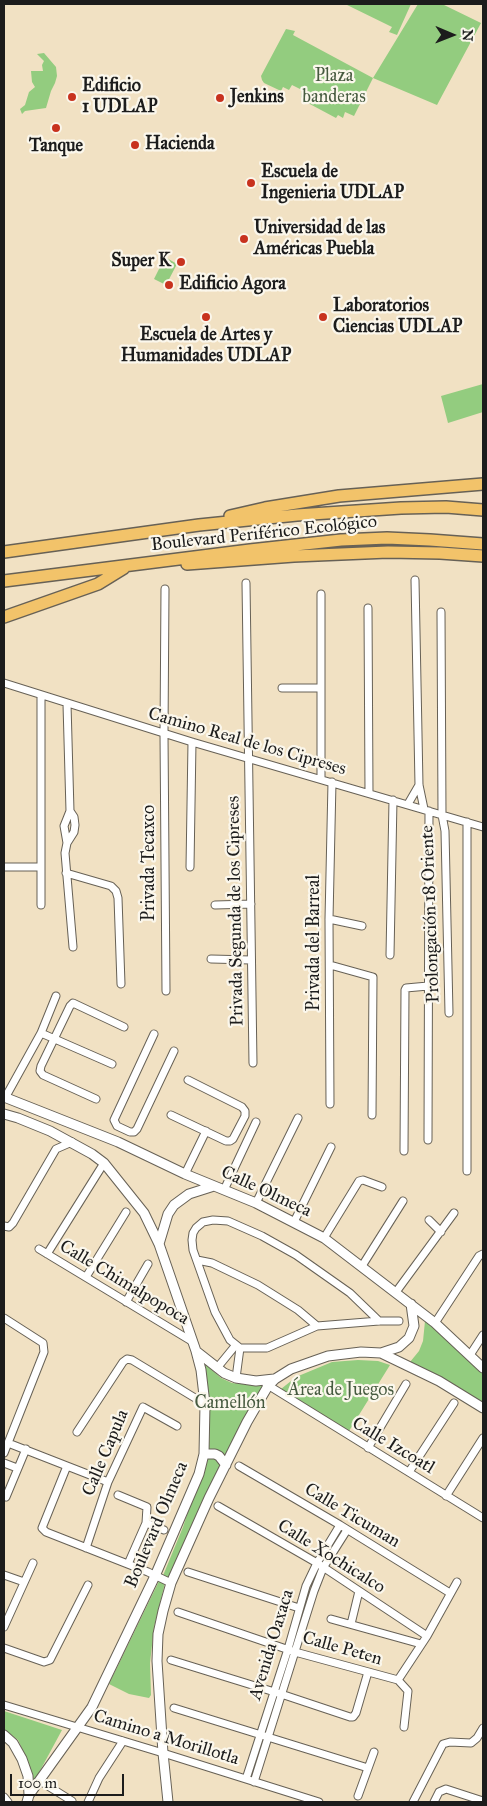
<!DOCTYPE html>
<meta charset="utf-8">
<style>
body{margin:0}
#map{position:relative;width:487px;height:1806px;overflow:hidden;background:#f1e1c3;font-family:"IM FELL Great Primer",serif}
canvas{display:block}
.frame{position:absolute;inset:0;border:5px solid #1c1c1c;pointer-events:none}
.north{position:absolute;left:427px;top:10px;width:50px;height:50px;-webkit-text-stroke:4px #fbf7ec;paint-order:stroke;rotate:91deg;font-size:14px;font-weight:700;line-height:20px;text-align:center;color:#1c1c1c}
.north::after{content:'';display:block;margin:auto;width:18px;height:22px;background:#1c1c1c;clip-path:polygon(50% 0,100% 100%,50% 72%,0 100%)}
.scale{position:absolute;left:10px;top:1774px;width:114px;height:22px;box-sizing:border-box;border:2px solid #1c1c1c;border-top:0;padding-left:6px;font-size:15px;line-height:18px;white-space:nowrap;color:#1c1c1c;-webkit-text-stroke:4px #fbf7ec;paint-order:stroke}
</style>
<div id="map">
<canvas width="487" height="1806"></canvas>
<div class="frame"></div>
<div class="north">N</div>
<div class="scale">100 m</div>
</div>
<script>
const g = document.querySelector('canvas').getContext('2d');
g.lineJoin = 'round';
function fillPath(path, color) { g.fillStyle = color; g.fill(path, 'evenodd'); }
const poly = rows => new Path2D(rows.map(r => 'M' + r).join(''));
function strokePath(path, color, width, dash) { g.strokeStyle = color; g.lineWidth = width; g.lineCap = dash ? 'butt' : 'round'; g.setLineDash(dash || []); g.stroke(path); }
function label(font, color, halo, rows, align = 'center') {
  g.font = font + ' "IM FELL Great Primer",serif'; g.lineWidth = 4.5; g.setLineDash([]); g.textBaseline = 'middle'; g.strokeStyle = halo; g.fillStyle = color; for (const [text, x, y, turn = 0] of rows) {
    g.save(); g.translate(x, y); g.rotate((+turn || 0) * Math.PI / 180); g.textAlign = isNaN(turn) ? turn : align; if (halo) g.strokeText(text, 0, 0); g.fillText(text, 0, 0); g.restore();
  }
}
const green = poly([
 [345,4,411,4,397,35,389,32,392,27],
 [418,4,442,4,481,23,437,105,373,78,354,116,345,112,343,118,338,115,336,118,306,102,301,97,302,90,292,85,289,90,283,87,281,91,264,83,262,80,261,76,286,29,295,31,293,35,373,78],
 [44,53,56,67,57,76,55,83,51,91,46,108,25,111,22,114,20,109,25,105,29,92,35,87,32,82,31,71,43,71,42,65,44,61,37,54],
 [165,257,177,264,166,285,154,279],
 [483,384,483,412,448,423,441,396],
 [425,1321,483,1370,483,1403,410,1362,419,1351,423,1341],
 [358,1360,378,1361,390,1365,349,1431,281,1389,296,1377,332,1362],
 [203,1362,221,1378,232,1383,263,1386,225,1456,216,1451,209,1450,210,1409,208,1388,202,1364],
 [206,1457,218,1459,221,1465,168,1579,162,1578,183,1527],
 [159,1581,165,1583,154,1627,150,1663,151,1695,149,1698,129,1694,109,1684],
 [4,1711,62,1730,35,1780,33,1780,28,1761,18,1740,4,1729]
]);
const minor = poly([
 [415,580,419,785,424,809],
 [246,583,253,1063],
 [165,589,164,734,166,991],
 [368,608,369,793],
 [441,612,442,815,445,831,449,1013],
 [4,683,192,742,483,827],
 [282,688,321,688],
 [41,695,41,905],
 [67,704,70,811,64,826,67,843],
 [321,779,321,594],
 [408,804,419,785],
 [70,811,74,817,75,825,74,832,67,843,65,853,73,947],
 [467,822,467,1171],
 [4,867,41,867],
 [190,867,192,742],
 [66,873,111,886,116,891,118,898,121,984],
 [215,905,251,904],
 [329,919,362,926],
 [390,955,393,800],
 [211,959,251,960],
 [330,965,373,977,372,1115],
 [41,1033,112,1064],
 [154,1034,114,1120,117,1126,130,1132,134,1132,137,1129,174,1051],
 [5,1098,41,1033,56,996],
 [96,1099,43,1075,40,1071,41,1066,70,1006,73,1003,124,1027],
 [330,1104,329,919,332,782],
 [171,1115,226,1141,230,1141,233,1139,245,1116,245,1111,242,1107,188,1080],
 [428,1140,429,811],
 [404,1151,405,990,406,988,428,986],
 [185,1174,206,1131],
 [224,1190,256,1122],
 [256,1203,298,1118],
 [429,1220,441,1232],
 [294,1222,331,1147],
 [4,1226,9,1227,13,1223,56,1149,72,1142],
 [324,1238,359,1181,363,1180,382,1187],
 [39,1249,193,1342],
 [47,1254,104,1163],
 [197,1260,212,1263,258,1285,298,1310,317,1326],
 [362,1266,403,1201],
 [86,1277,126,1212],
 [396,1292,454,1213],
 [126,1302,148,1264],
 [4,1318,43,1343,44,1352,4,1453],
 [435,1323,479,1256,483,1254],
 [240,1348,230,1340,215,1312,193,1250,192,1240,193,1233,196,1228,203,1222,213,1220,228,1221,262,1236,296,1255,350,1293,379,1321],
 [240,1348,267,1348,317,1326,379,1321,399,1321],
 [470,1355,483,1335],
 [217,1368,235,1346],
 [236,1378,240,1348],
 [266,1384,483,1518],
 [77,1432,123,1362,127,1359,132,1360,205,1404],
 [8,1443,108,1482],
 [368,1448,406,1384],
 [4,1463,17,1468],
 [67,1466,42,1528,46,1532,148,1572,171,1583],
 [239,1466,340,1525,450,1593],
 [409,1472,454,1403],
 [118,1495,147,1507,146,1523,128,1564],
 [446,1496,483,1438],
 [6,1497,26,1449],
 [218,1506,317,1563,427,1636],
 [146,1523,164,1530],
 [86,1548,108,1482,143,1407,177,1426],
 [188,1572,299,1608],
 [4,1575,24,1582],
 [178,1612,295,1652,398,1680,408,1691,404,1727],
 [331,1619,421,1644],
 [351,1624,359,1591],
 [4,1627,33,1563],
 [4,1648,44,1662,50,1660,88,1585],
 [171,1660,281,1694,350,1717,353,1717,356,1713,368,1672],
 [398,1680,427,1636,457,1582],
 [4,1705,163,1753,319,1802],
 [174,1708,368,1768],
 [246,1779,288,1649,306,1586,317,1563,340,1525],
 [40,1781,72,1801],
 [254,1782,314,1591,323,1568,347,1530],
 [358,1796,374,1752],
 [4,1797,8,1802],
 [88,1802,99,1778,123,1741],
 [413,1802,443,1744,450,1742,471,1743,477,1738,483,1728],
 [434,1802,439,1792,446,1789,483,1801]
]);
const tertiary = poly([
 [4,1097,118,1142,185,1174,256,1203,324,1238,435,1323,483,1368],
 [4,1114,18,1118,50,1131,92,1154,104,1163,144,1213,159,1244,196,1351,201,1370,205,1404,204,1454,199,1474,155,1576,92,1707,29,1795],
 [159,1244,168,1214,174,1205,189,1194,214,1186],
 [196,1351,224,1373,236,1378,256,1381,274,1379],
 [381,1353,399,1347,409,1338,414,1326,411,1304],
 [204,1454,215,1454,219,1456,226,1465],
 [4,1735,13,1743,22,1759,28,1776,29,1795,27,1802],
 [168,1802,163,1753,157,1661,158,1634,163,1611,171,1583,209,1498,247,1422,268,1386,275,1379,291,1369,328,1356,361,1352,381,1353,439,1381,483,1408]
]);
const trunk = poly([
 [230,516,265,508,339,496,483,484],
 [4,552,199,525,297,515,401,508,446,507,483,510],
 [187,564,294,556,388,552,440,553,483,556],
 [4,581,250,550,341,540,387,538,430,540,483,544],
 [4,617,98,584,124,568]
]);
const markers = [
 [72,97,5,"#c8321e"],
 [220,98,5,"#c8321e"],
 [56,128,5,"#c8321e"],
 [135,145,5,"#c8321e"],
 [251,183,5,"#c8321e"],
 [244,239,5,"#c8321e"],
 [181,262,5,"#c8321e"],
 [169,285,5,"#c8321e"],
 [206,317,5,"#c8321e"],
 [323,317,5,"#c8321e"]
];
const parkNames = [
 ["Plaza",334,77],
 ["banderas",334,98],
 ["Área de Juegos",341,1391],
 ["Camellón",230,1404]
];
const poiNames = [
 ["Edificio",82,87],
 ["1 UDLAP",82,108],
 ["Jenkins",230,98],
 ["Hacienda",145,145],
 ["Tanque",56,147,"center"],
 ["Escuela de",261,173],
 ["Ingenieria UDLAP",261,194],
 ["Universidad de las",254,229],
 ["Américas Puebla",254,250],
 ["Super K",171,262,"right"],
 ["Edificio Agora",179,285],
 ["Laboratorios",333,307],
 ["Ciencias UDLAP",333,328],
 ["Escuela de Artes y",206,336,"center"],
 ["Humanidades UDLAP",206,357,"center"]
];
const streetNames = [
 ["Boulevard Periférico Ecológico",264,534,-6],
 ["Camino Real de los Cipreses",247,742,16],
 ["Privada Tecaxco",150,863,-90],
 ["Privada Segunda de los Cipreses",236,911,-91],
 ["Prolongación 18 Oriente",431,914,-92],
 ["Privada del Barreal",315,943,-90],
 ["Calle Olmeca",266,1192,25],
 ["Calle Chimalpopoca",124,1283,31],
 ["Calle Izcoatl",393,1446,31],
 ["Calle Capula",106,1453,-67],
 ["Calle Ticuman",352,1516,31],
 ["Boulevard Olmeca",157,1525,-67],
 ["Calle Xochicalco",331,1557,32],
 ["Avenida Oaxaca",272,1645,-73],
 ["Calle Peten",342,1649,16],
 ["Camino a Morillotla",166,1738,17]
];
fillPath(green, '#93cc7f');
strokePath(minor, '#676156', 9);
strokePath(tertiary, '#676156', 11);
strokePath(trunk, '#676156', 14);
strokePath(minor, '#fff', 7);
strokePath(tertiary, '#fff', 9);
strokePath(trunk, '#f2c36a', 11);
for (const [x, y, r, color] of markers) { const dot = new Path2D(); dot.arc(x, y, r, 0, 2 * Math.PI); g.fillStyle = color; g.fill(dot); strokePath(dot, '#fbf7ec', 2); }
label('18px', '#465a3f', '#fbf7ec', parkNames);
label('bold 18px', '#1c1c1c', '#fbf7ec', poiNames, 'left');
label('18px', '#1c1c1c', '#fbf7ec', streetNames);
</script>
